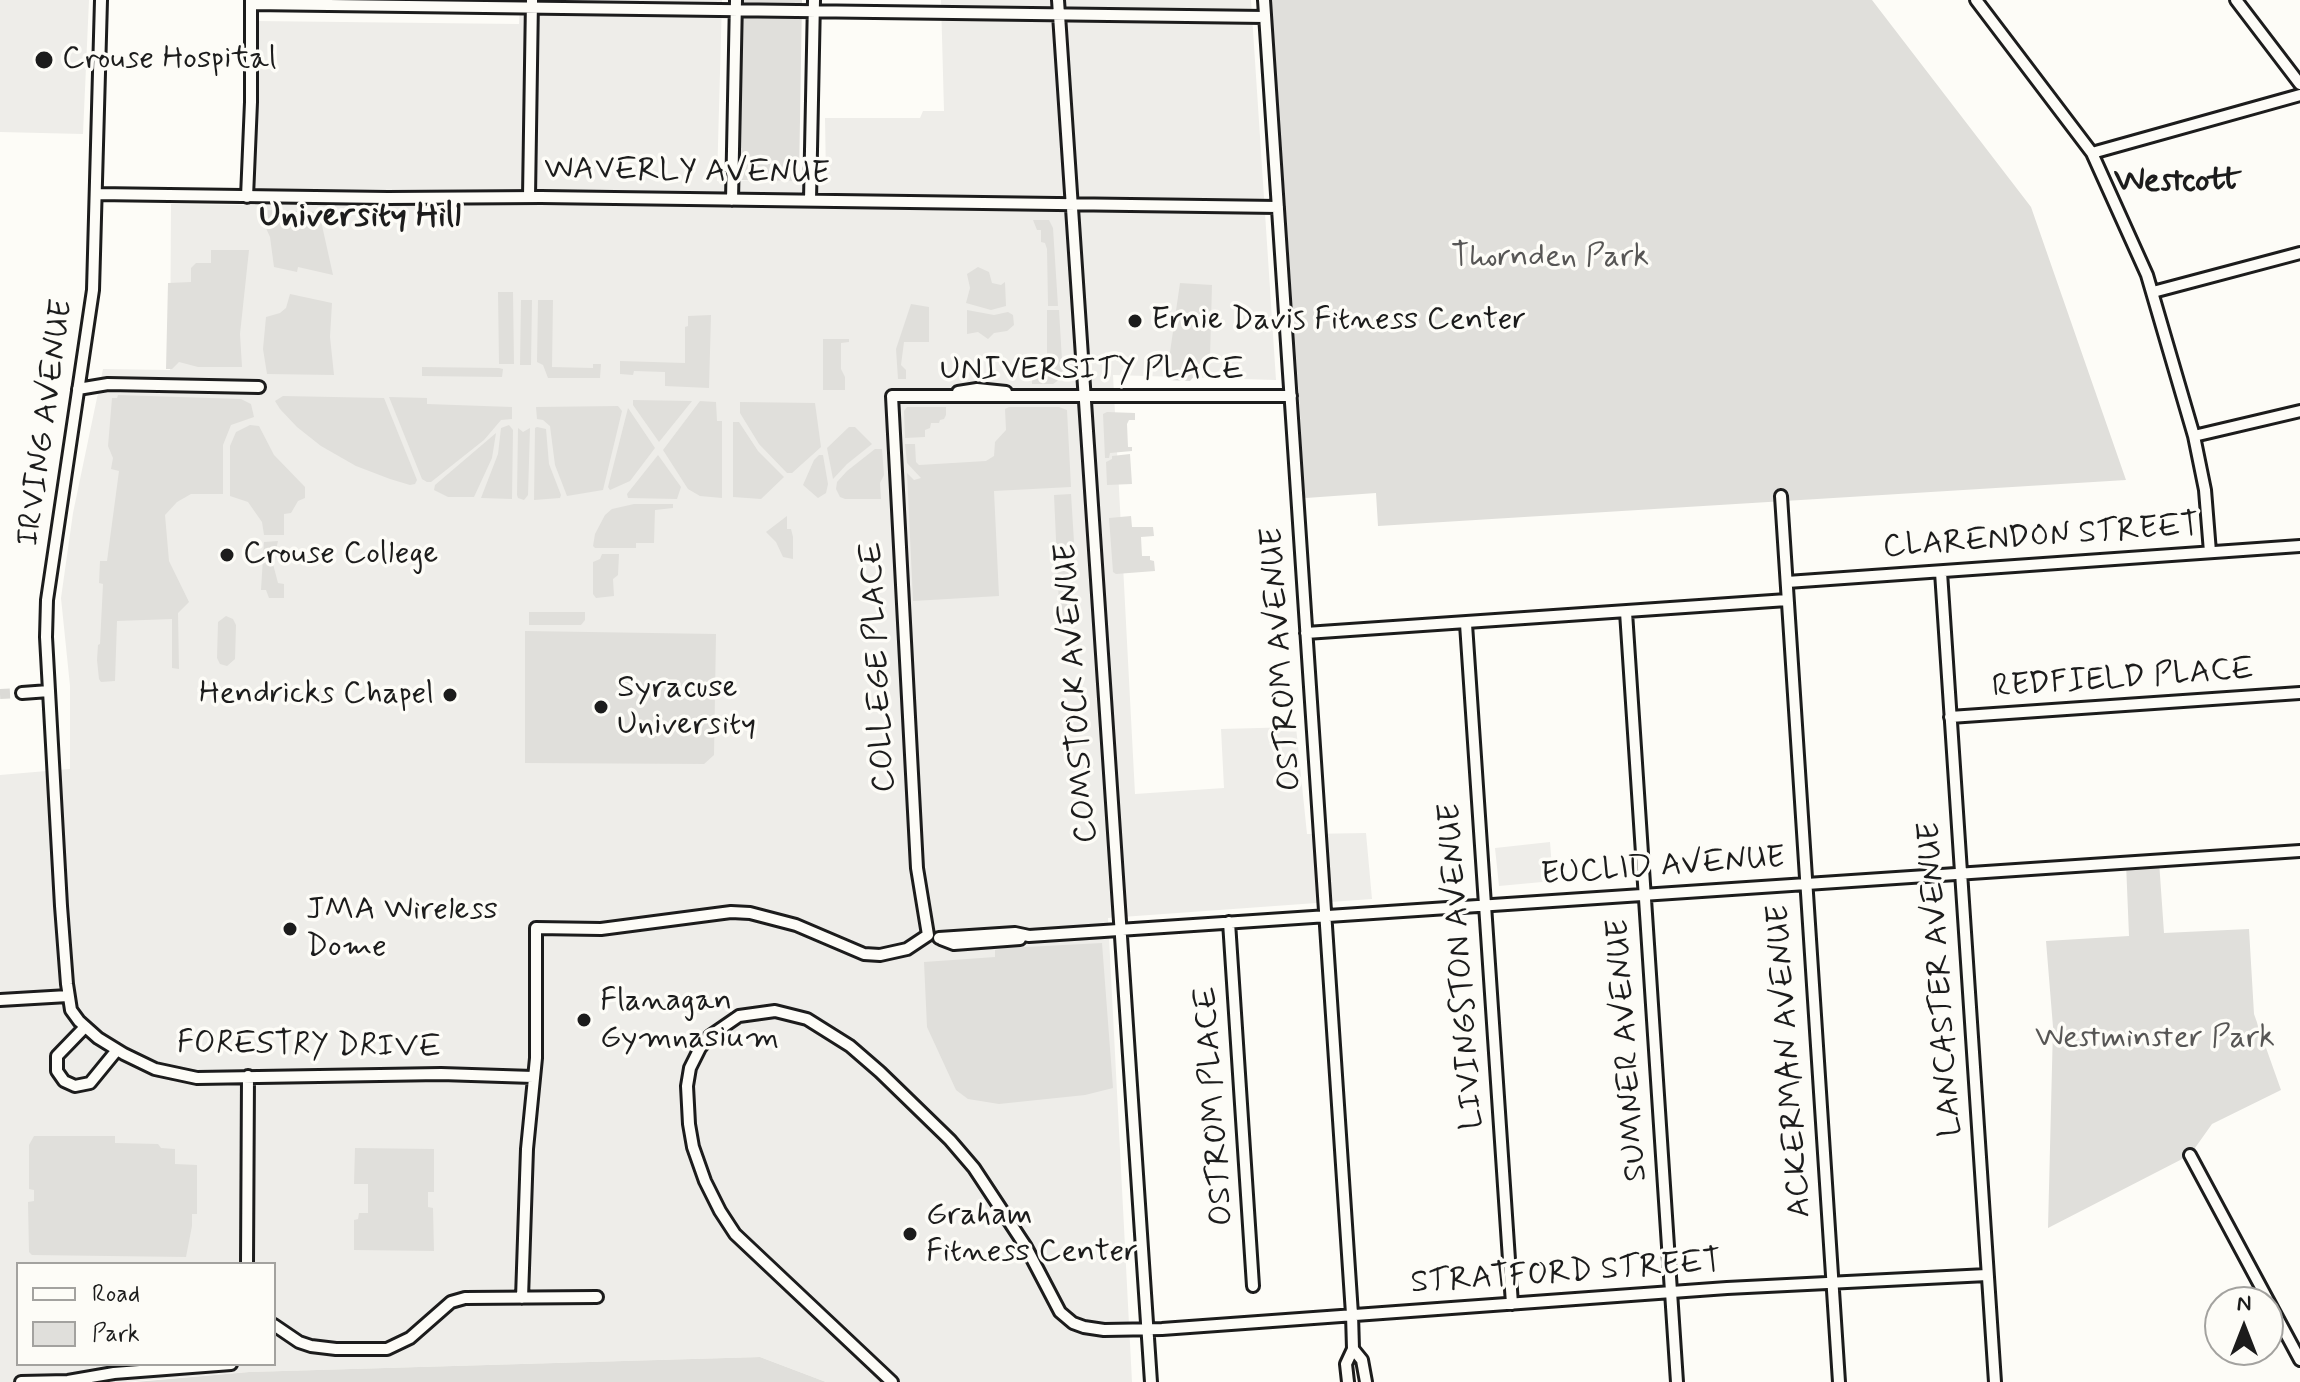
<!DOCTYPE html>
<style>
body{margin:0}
#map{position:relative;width:2300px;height:1382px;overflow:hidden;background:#fdfcf7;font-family:Mynerve,sans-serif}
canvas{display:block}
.legend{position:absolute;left:16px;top:1262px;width:260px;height:104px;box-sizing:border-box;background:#fdfcf7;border:2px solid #a3a29f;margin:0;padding:10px 14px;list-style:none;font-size:24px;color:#1c1c1c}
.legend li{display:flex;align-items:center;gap:16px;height:40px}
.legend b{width:40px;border:2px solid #a3a29f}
.north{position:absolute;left:2204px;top:1286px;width:80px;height:80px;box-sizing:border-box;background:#fdfcf7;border:2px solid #a3a29f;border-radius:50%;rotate:0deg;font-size:22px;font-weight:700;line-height:32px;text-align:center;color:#1c1c1c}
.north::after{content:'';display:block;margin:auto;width:28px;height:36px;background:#1c1c1c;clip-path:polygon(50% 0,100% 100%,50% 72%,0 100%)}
</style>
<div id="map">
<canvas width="2300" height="1382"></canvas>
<ul class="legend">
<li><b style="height:10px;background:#fdfcf7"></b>Road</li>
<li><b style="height:22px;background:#e0dfdb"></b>Park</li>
</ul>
<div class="north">N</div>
</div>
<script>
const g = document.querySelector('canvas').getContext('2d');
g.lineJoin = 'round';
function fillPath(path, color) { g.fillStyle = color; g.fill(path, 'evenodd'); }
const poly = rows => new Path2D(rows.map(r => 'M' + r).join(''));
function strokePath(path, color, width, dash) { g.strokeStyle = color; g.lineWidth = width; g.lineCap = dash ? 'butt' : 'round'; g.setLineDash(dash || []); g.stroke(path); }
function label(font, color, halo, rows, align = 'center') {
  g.font = font + ' Mynerve,sans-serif'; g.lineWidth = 7; g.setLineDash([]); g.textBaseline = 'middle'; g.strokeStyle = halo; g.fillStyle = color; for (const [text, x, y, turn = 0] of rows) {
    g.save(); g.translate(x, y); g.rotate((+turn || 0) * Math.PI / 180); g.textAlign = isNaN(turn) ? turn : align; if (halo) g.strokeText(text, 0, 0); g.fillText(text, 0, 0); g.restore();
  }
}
const built = poly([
 [0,0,89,0,83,134,0,132],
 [520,0,722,0,717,181,826,179,825,118,920,118,923,111,944,111,941,0,1251,0,1276,380,1113,375,1135,794,1224,788,1221,729,1296,727,1307,834,1366,833,1372,899,1108,918,1132,1382,826,1382,760,1357,249,1372,125,1382,0,1382,0,775,70,769,70,686,61,598,73,513,103,369,170,370,171,204,255,205,256,21,519,24],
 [18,1264,274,1264,274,1364,18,1364],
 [1550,842,1553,881,1499,886,1495,848]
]);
const green = poly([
 [743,0,802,0,799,181,740,180],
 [1271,0,1872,0,2031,207,2126,480,1378,526,1376,493,1306,498,1303,496,1300,413],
 [267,210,319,212,333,275,298,267,297,272,274,267,270,237,261,217,262,213],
 [1033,220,1049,220,1053,228,1058,306,1048,306,1047,249,1045,243,1041,242,1041,230,1037,230],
 [211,250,249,250,240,334,242,367,198,367,179,362,172,369,166,369,168,283,191,282,191,268,196,263,211,263],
 [978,267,989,272,992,283,1001,285,1005,282,1006,306,991,310,966,303,970,288,967,274],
 [1180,283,1212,285,1210,357,1190,381,1166,380],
 [498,292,513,292,514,364,499,364],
 [290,294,332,303,330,337,334,375,267,374,263,349,266,317,280,313,286,308],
 [521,300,532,300,531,365,520,365],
 [538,300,553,300,552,367,593,368,593,364,601,364,600,378,548,378,543,365,537,362],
 [911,304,929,307,929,342,904,342,901,365,906,370,906,379,898,379,896,349],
 [967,310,994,315,1008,312,1013,315,1014,325,1007,331,994,333,988,339,978,332,967,334],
 [1047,310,1059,310,1063,377,1053,384,1032,384,1032,366,1047,366],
 [711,315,709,388,665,386,665,372,634,371,633,375,620,374,620,361,685,363,685,327,688,326,688,316],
 [823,339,849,339,849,342,841,343,841,369,845,377,845,390,823,390],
 [422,367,499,368,503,369,502,377,422,376],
 [118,395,241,399,251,404,254,417,231,425,223,445,223,494,191,494,177,502,165,515,169,561,189,602,178,613,179,669,172,668,172,619,117,621,115,681,101,682,99,679,97,660,98,645,100,644,103,584,99,583,100,561,107,561,119,471,111,469,113,458,108,446,112,398,117,398],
 [283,396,384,398,417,480,415,484,410,485,390,479,356,466,321,446,297,427,280,409,275,401],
 [389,397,427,398,427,404,512,407,512,419,501,420,484,440,431,482,427,482,422,479],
 [633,400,692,401,659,442,633,405],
 [700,401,716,402,717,421,722,421,722,498,700,496,688,489,663,450],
 [740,402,815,403,821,447,792,473,787,473,759,444,740,413],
 [618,406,622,411,603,490,567,496,555,465,550,426,543,420,537,419,536,407],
 [907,407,946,407,946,415,944,419,940,420,939,423,931,423,930,428,925,430,925,437,905,438,904,411],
 [1009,407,1059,407,1067,410,1071,487,994,491,999,596,913,601,907,473,914,480,921,478,907,463,905,444,915,444,916,462,919,465,986,461,994,456,995,442,1006,430,1005,409],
 [628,408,655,448,630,481,610,490,608,487],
 [1107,412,1135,413,1135,420,1129,420,1127,424,1128,447,1132,447,1132,451,1110,453,1109,458,1105,458,1103,414],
 [733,422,739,422,758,451,784,477,761,499,733,497],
 [250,425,259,426,274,455,305,487,305,498,298,501,291,513,284,514,284,535,264,535,262,522,248,502,230,496,230,446,236,432],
 [509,425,513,430,512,499,481,498,498,454,501,428],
 [537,427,546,429,549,464,561,495,560,498,534,500,535,428],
 [849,427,855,427,872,444,847,464,833,479,827,448],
 [518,428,523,432,530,428,528,495,524,500,518,498,517,495],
 [496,433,492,458,474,497,448,497,434,490,435,485],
 [875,449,882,449,884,475,880,483,881,499,845,499,840,497,836,489,837,482,847,471],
 [1130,454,1132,484,1107,485,1106,462,1112,459,1112,456],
 [658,455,681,487,677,499,628,498,627,494],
 [819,455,823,455,828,484,826,493,818,498,803,485,814,460],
 [1071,494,1076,574,1060,628,1054,495],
 [634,504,673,504,673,508,655,510,654,543,636,543,636,548,595,548,593,546,595,534,605,515,612,509],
 [787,516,787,529,791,529,793,537,793,559,783,557,776,542,766,532],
 [1131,516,1132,527,1153,527,1154,536,1141,537,1142,556,1150,556,1150,560,1154,561,1155,571,1116,574,1113,572,1109,518],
 [278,541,273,564,278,583,284,584,284,598,269,598,266,590,261,590,264,542],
 [602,554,619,554,618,575,613,579,614,596,596,598,593,594,593,562,600,559],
 [529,612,585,612,585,620,581,625,529,625],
 [226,616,233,619,236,625,235,659,227,666,220,664,217,658,218,622],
 [525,631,716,634,714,755,704,764,525,763],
 [2159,861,2164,933,2249,929,2254,1014,2281,1090,2212,1124,2190,1155,2048,1228,2053,1027,2046,941,2129,936,2126,863],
 [1102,943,1113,1088,1085,1095,999,1104,968,1099,956,1090,927,1027,924,962,995,957,995,950,1006,948],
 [34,1136,115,1136,115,1143,158,1144,161,1148,175,1149,175,1164,197,1165,197,1214,192,1214,192,1226,186,1257,32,1255,29,1252,28,1202,34,1201,34,1190,29,1189,29,1145],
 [355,1148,434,1149,434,1192,428,1192,428,1207,433,1208,434,1251,354,1250,354,1220,358,1219,359,1213,368,1213,368,1184,354,1184],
 [760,1357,826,1382,135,1382,249,1372]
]);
const minorTunnel = poly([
 [0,694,22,693]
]);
const minor = poly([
 [101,0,93,290,47,600,46,637,61,906,67,984,71,1010,79,1021,98,1038,124,1054,155,1069,197,1078,441,1074,533,1077],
 [1058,0,1151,1382],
 [1264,0,1352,1314,1353,1349,1346,1364,1348,1382],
 [1976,0,2092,153,2147,275,2194,436,2205,490,2210,552],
 [2236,0,2300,84],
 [251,4,1265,17],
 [2092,153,2300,95],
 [96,194,388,198,541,197,1278,207],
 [247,197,251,102,251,0],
 [529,197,532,0],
 [732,200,736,0],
 [810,200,814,0],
 [2153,292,2300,253],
 [78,389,108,384,259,387],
 [958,392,977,389,1006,392],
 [2194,436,2300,411],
 [1781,496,1839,1382],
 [1941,572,1995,1382],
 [1787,582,2300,546],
 [1626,612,1677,1382],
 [1466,624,1512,1304],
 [1306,633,1787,600],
 [22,693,49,691],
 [1950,717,2300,693],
 [1229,922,1253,1286],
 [928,935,917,868,892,396,1291,396],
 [939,938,1015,933,1029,936,2300,851],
 [941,939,954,944,1020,939],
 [0,1000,68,996],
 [85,1027,57,1056,57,1071,64,1081,75,1086,90,1083,117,1050],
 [2190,1155,2300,1360],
 [247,1264,248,1076],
 [522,1298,527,1149,536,1058,536,928,601,929,731,912,750,913,796,925,864,954,880,955,907,949,928,935],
 [274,1325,299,1342,311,1346,336,1349,387,1349,410,1338,451,1302,465,1298,597,1297],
 [1353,1349,1362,1360,1366,1382],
 [21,1382,68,1381,114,1373,231,1364],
 [892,1382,735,1234,720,1211,705,1181,693,1147,689,1124,687,1086,690,1068,700,1048,710,1036,739,1016,775,1011,807,1019,850,1046,880,1072,950,1140,974,1168,1026,1247,1060,1312,1073,1323,1084,1327,1104,1330,1162,1329,1727,1288,1987,1275]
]);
const markers = [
 [44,60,10,"#1c1c1c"],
 [1135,321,8,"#1c1c1c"],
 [227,555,8,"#1c1c1c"],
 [450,695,8,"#1c1c1c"],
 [601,707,8,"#1c1c1c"],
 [290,929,8,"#1c1c1c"],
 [584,1020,8,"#1c1c1c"],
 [910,1234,8,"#1c1c1c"]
];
const poiNames = [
 ["Crouse Hospital",62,60],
 ["Ernie Davis Fitness Center",1151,321],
 ["Crouse College",243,555],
 ["Syracuse",617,689],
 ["University",617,726],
 ["Hendricks Chapel",434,695,"right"],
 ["JMA Wireless",306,911],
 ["Dome",306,948],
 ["Flanagan",600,1002],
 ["Gymnasium",600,1039],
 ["Graham",926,1216],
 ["Fitness Center",926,1253]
];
const streetNames = [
 ["WAVERLY AVENUE",687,173,1],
 ["UNIVERSITY PLACE",1092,371],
 ["IRVING AVENUE",47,423,-82],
 ["CLARENDON STREET",2041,538,-4],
 ["OSTROM AVENUE",1283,659,-94],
 ["COLLEGE PLACE",880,667,-93],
 ["REDFIELD PLACE",2123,680,-4],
 ["COMSTOCK AVENUE",1078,693,-94],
 ["EUCLID AVENUE",1663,868,-4],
 ["LIVINGSTON AVENUE",1463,966,-94],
 ["LANCASTER AVENUE",1942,979,-94],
 ["FORESTRY DRIVE",309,1047,1],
 ["SUMNER AVENUE",1629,1050,-94],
 ["ACKERMAN AVENUE",1791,1061,-94],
 ["OSTROM PLACE",1216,1106,-94],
 ["STRATFORD STREET",1566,1274,-4]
];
const parkNames = [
 ["Thornden Park",1550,258],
 ["Westminster Park",2155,1039]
];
const neighbourhoodNames = [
 ["Westcott",2178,183],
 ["University Hill",360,218]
];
fillPath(built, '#eeede9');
fillPath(green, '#e0dfdb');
strokePath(minorTunnel, '#dbdad6', 10, [10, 5]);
strokePath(minor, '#1c1c1c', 16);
strokePath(minor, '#fdfcf7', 10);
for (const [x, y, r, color] of markers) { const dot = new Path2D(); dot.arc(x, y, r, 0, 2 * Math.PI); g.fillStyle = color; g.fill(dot); strokePath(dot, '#fdfcf7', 3); }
label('32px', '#1c1c1c', '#fdfcf7', poiNames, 'left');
label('32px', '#1c1c1c', '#fdfcf7', streetNames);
label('32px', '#575655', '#fdfcf7', parkNames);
label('bold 34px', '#1c1c1c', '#fdfcf7', neighbourhoodNames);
</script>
